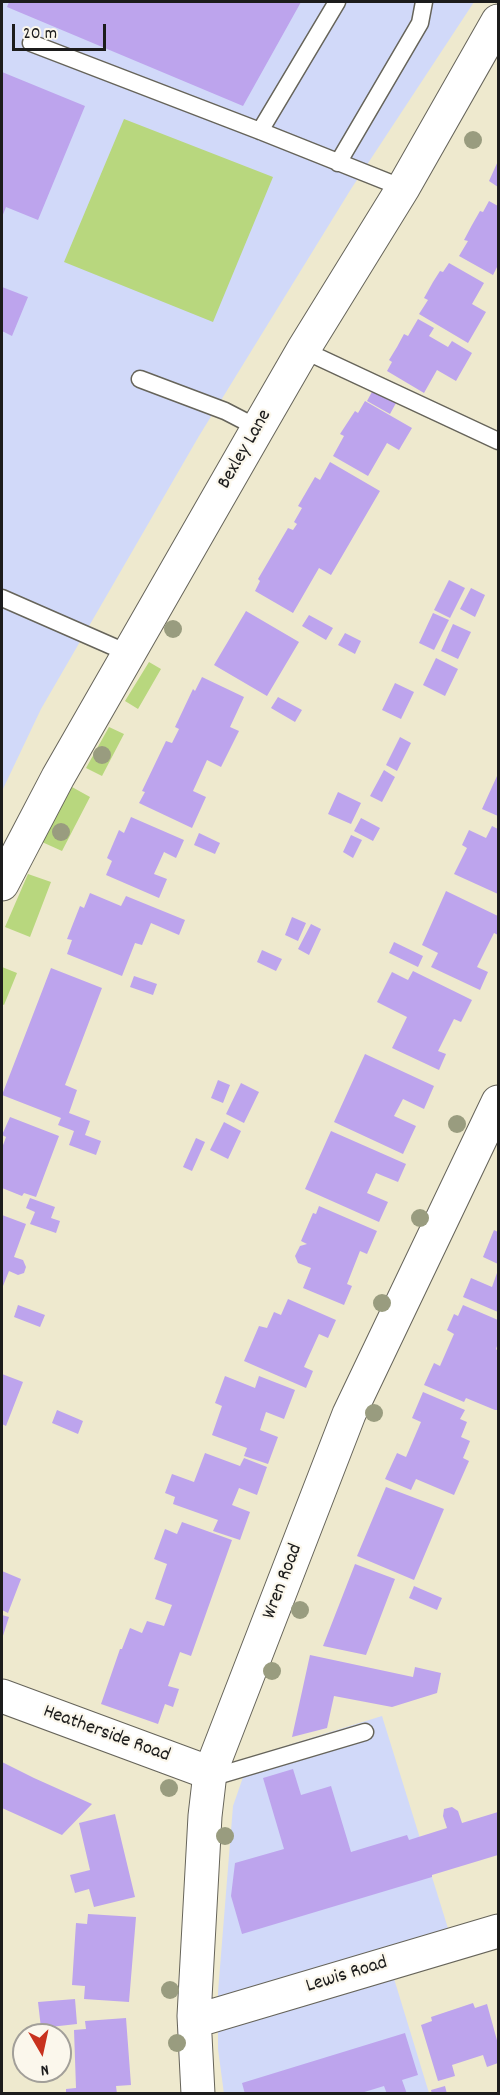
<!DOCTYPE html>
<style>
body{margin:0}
#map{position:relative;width:500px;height:2095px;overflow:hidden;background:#eee9ce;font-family:Dekko,sans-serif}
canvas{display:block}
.frame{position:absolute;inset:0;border:3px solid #1c1c1c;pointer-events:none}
.north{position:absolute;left:12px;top:2023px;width:60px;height:60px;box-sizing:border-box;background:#fbf7ec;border:2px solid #a29f99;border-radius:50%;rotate:171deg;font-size:16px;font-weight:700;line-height:24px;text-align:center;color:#1c1c1c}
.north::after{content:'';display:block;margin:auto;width:21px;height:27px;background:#c8321e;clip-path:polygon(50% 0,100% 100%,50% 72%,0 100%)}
.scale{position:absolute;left:12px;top:24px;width:94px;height:27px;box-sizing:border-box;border:3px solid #1c1c1c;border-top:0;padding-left:8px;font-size:18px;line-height:21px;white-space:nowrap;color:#1c1c1c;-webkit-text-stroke:4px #fbf7ec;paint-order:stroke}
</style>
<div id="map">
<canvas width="500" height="2095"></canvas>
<div class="frame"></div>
<div class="north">N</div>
<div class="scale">20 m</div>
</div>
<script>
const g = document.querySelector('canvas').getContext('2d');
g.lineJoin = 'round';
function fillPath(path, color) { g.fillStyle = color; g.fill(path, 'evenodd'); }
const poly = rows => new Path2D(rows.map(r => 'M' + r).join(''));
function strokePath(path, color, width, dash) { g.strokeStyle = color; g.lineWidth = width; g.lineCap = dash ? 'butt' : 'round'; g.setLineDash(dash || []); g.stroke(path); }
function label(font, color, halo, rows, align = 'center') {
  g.font = font + ' Dekko,sans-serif'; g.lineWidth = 4.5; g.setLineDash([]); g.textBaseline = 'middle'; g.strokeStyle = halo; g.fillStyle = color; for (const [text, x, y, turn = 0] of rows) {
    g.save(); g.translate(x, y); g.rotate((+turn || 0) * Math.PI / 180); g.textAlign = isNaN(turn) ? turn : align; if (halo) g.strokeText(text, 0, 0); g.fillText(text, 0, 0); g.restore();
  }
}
const built = poly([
 [2,2,474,2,351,189,199,436,41,709,2,791],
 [382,1716,451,1938,388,1959,429,2093,224,2094,218,2049,218,1992,233,1806,250,1757]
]);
const green = poly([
 [124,119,273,177,213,322,64,262],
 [149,662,161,669,138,709,125,701],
 [109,727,124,734,102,776,86,768],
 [72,787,90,797,62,851,42,842],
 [28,874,51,882,30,937,5,927],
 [2,967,17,973,4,1005,2,1004]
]);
const building = poly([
 [9,2,301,2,243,106,7,7],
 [2,72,85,106,38,220,6,207,2,217],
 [498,161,498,187,489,181],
 [489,201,498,206,498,265,493,275,459,256,468,241,464,240,472,225,480,211,483,212],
 [449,263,484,283,472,304,486,312,468,343,419,314,428,300,424,298,433,282,440,271,443,272],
 [2,287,28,297,12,336,2,331],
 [418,319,434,328,429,336,448,347,452,341,472,353,456,381,437,370,424,393,387,371,392,362,389,360,397,347,404,334,408,336],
 [373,390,396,403,390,414,367,401],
 [365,401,412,428,399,450,387,443,368,476,333,456,344,436,340,434,355,411,358,413],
 [330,462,380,491,331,575,319,568,293,613,255,591,260,581,258,579,288,528,293,530,297,524,294,522,302,508,298,506,315,477,320,480],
 [449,580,465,588,450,618,434,610],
 [471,588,485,595,475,617,460,609],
 [246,611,299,642,267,696,214,665],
 [433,613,449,620,434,650,419,643],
 [309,615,333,628,326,640,302,626],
 [453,624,471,632,458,659,441,651],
 [345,633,361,641,355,654,338,645],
 [436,658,458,669,445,696,423,685],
 [202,677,244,697,230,727,239,731,221,767,207,760,193,791,206,797,192,828,139,803,145,792,142,791,166,741,172,743,179,729,175,727,193,689,195,691],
 [395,683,414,692,401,719,382,710],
 [278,697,302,710,295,722,271,708],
 [400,737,411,743,397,771,386,765],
 [384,770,395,777,382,802,370,796],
 [497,776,498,777,498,816,482,809],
 [338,792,361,803,351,824,328,814],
 [131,817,184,840,176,858,164,852,154,874,167,879,159,898,106,875,112,861,107,858,119,830,124,833],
 [361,818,380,828,373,841,354,831],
 [492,826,498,829,498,894,454,874,467,848,462,845,469,830,486,838],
 [199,833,220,843,215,854,194,845],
 [351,835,362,840,353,858,343,852],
 [446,891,498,916,498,935,494,933,477,967,488,972,480,990,431,967,438,953,422,945],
 [90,893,121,906,126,896,185,920,179,935,151,923,142,945,135,943,122,976,67,954,72,940,67,939,80,906,84,908],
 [292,917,306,923,298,941,285,935],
 [311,924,321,929,309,955,298,949],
 [394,942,423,956,418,967,389,953],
 [262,950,282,959,276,971,257,962],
 [51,968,102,988,65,1085,77,1090,69,1113,90,1121,85,1135,101,1141,96,1155,69,1145,74,1131,58,1125,61,1118,2,1095],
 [413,971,472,1000,461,1022,454,1019,438,1051,446,1054,439,1070,392,1048,407,1017,377,1002,392,972,408,980],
 [134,976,157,984,153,995,130,987],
 [365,1054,434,1086,424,1109,403,1099,394,1116,416,1126,403,1154,334,1122],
 [218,1080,230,1085,223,1103,211,1098],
 [241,1083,259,1092,244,1123,226,1114],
 [10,1117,59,1136,36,1197,24,1193,22,1196,2,1188,2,1148,6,1137,2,1135],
 [224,1122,241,1131,228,1159,210,1150],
 [331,1131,406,1164,398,1182,376,1173,367,1193,388,1202,379,1222,305,1189],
 [196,1138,205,1142,192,1171,183,1167],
 [30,1198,55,1207,51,1218,60,1221,56,1233,30,1224,35,1212,26,1208],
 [319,1206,377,1231,367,1254,360,1251,347,1284,352,1286,344,1305,303,1288,311,1268,298,1263,295,1256,300,1246,307,1244,301,1241,313,1213,316,1214],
 [2,1215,26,1224,14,1257,23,1260,26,1267,24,1273,18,1275,9,1271,3,1286,2,1285],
 [494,1230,498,1232,498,1264,483,1257],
 [498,1270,498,1312,463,1297,471,1278,492,1287],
 [288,1299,336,1320,328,1338,319,1334,304,1367,313,1371,306,1388,244,1361,259,1326,267,1328,274,1312,281,1315],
 [18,1305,45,1315,40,1327,14,1317],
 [463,1305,498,1320,498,1343,496,1349,498,1351,498,1410,495,1410,466,1398,464,1402,424,1385,434,1363,440,1366,454,1334,447,1330,454,1314,458,1316],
 [2,1374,23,1382,6,1426,2,1424],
 [225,1376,255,1388,259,1376,295,1390,284,1419,266,1412,260,1430,278,1437,268,1464,244,1456,247,1448,212,1435,222,1406,215,1403],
 [423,1392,465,1410,460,1419,467,1422,461,1437,470,1441,463,1458,469,1461,454,1495,416,1479,411,1490,385,1479,397,1453,406,1457,421,1422,412,1418],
 [57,1410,83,1421,78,1434,52,1423],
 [205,1453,240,1466,244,1458,267,1467,257,1495,239,1488,232,1505,250,1512,240,1540,213,1531,218,1520,173,1504,175,1497,165,1493,172,1474,194,1482],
 [386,1487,444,1509,414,1580,357,1556],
 [182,1522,232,1540,191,1656,180,1652,168,1686,179,1689,173,1707,165,1704,158,1724,101,1704,120,1649,122,1649,130,1628,142,1633,147,1621,164,1626,172,1605,155,1599,167,1564,154,1559,165,1529,177,1534],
 [355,1564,395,1579,366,1655,323,1646],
 [2,1571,21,1579,8,1613,2,1610],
 [414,1586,442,1598,437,1610,409,1598],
 [2,1615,9,1617,2,1639],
 [310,1655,413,1677,415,1667,441,1673,437,1693,392,1707,334,1696,327,1728,292,1737],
 [2,1762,34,1778,92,1804,62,1835,2,1808],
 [293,1769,301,1795,331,1786,351,1852,407,1835,409,1840,447,1828,443,1816,444,1809,452,1807,458,1811,462,1823,498,1812,498,1855,432,1875,432,1877,242,1934,231,1896,235,1863,284,1849,263,1778],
 [115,1814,135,1897,94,1907,89,1889,75,1893,70,1875,90,1870,79,1823],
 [88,1914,136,1917,129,2002,84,1999,85,1986,72,1985,76,1923,87,1924],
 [75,1999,77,2024,41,2028,38,2002],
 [473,2003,475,2008,487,2004,498,2044,498,2063,487,2067,483,2055,452,2065,455,2076,438,2081,421,2025,432,2021,431,2017],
 [126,2018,131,2085,116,2086,117,2094,66,2094,66,2089,76,2088,74,2030,86,2029,85,2021],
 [405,2033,418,2075,402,2080,407,2094,387,2094,384,2086,358,2094,245,2094,242,2083],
 [445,2086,447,2094,432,2094,431,2090]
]);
const lane = poly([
 [31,43,260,131,403,188],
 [260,131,337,2],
 [338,163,420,23,424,2],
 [303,350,498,441],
 [140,379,225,411,258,428],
 [2,598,130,654],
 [210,1778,365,1732]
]);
const street = poly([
 [2,1696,210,1773],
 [195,2021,498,1931],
 [198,2094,194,2016,205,1816,210,1773,349,1414,498,1102]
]);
const secondary = poly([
 [2,884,58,777,258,428,303,350,403,188,498,21]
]);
const trees = [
 [473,140],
 [173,629],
 [102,755],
 [61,832],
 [457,1124],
 [420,1218],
 [382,1303],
 [374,1413],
 [300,1610],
 [272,1671],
 [169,1788],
 [225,1836],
 [170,1990],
 [177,2043]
];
const streetNames = [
 ["Bexley Lane",246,450,-60],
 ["Wren Road",284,1582,-69],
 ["Heatherside Road",106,1735,20],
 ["Lewis Road",347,1976,-17]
];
fillPath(built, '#d1d9f9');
fillPath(green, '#b8d77e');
fillPath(building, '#bda4ed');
strokePath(lane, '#66645a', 19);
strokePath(street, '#66645a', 35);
strokePath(secondary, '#66645a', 35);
strokePath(lane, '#fff', 16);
strokePath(street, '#fff', 33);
strokePath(secondary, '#fff', 33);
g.fillStyle = '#999c7f';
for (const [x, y] of trees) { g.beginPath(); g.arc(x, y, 9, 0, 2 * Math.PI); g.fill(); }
label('20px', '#1c1c1c', '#fbf7ec', streetNames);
</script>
